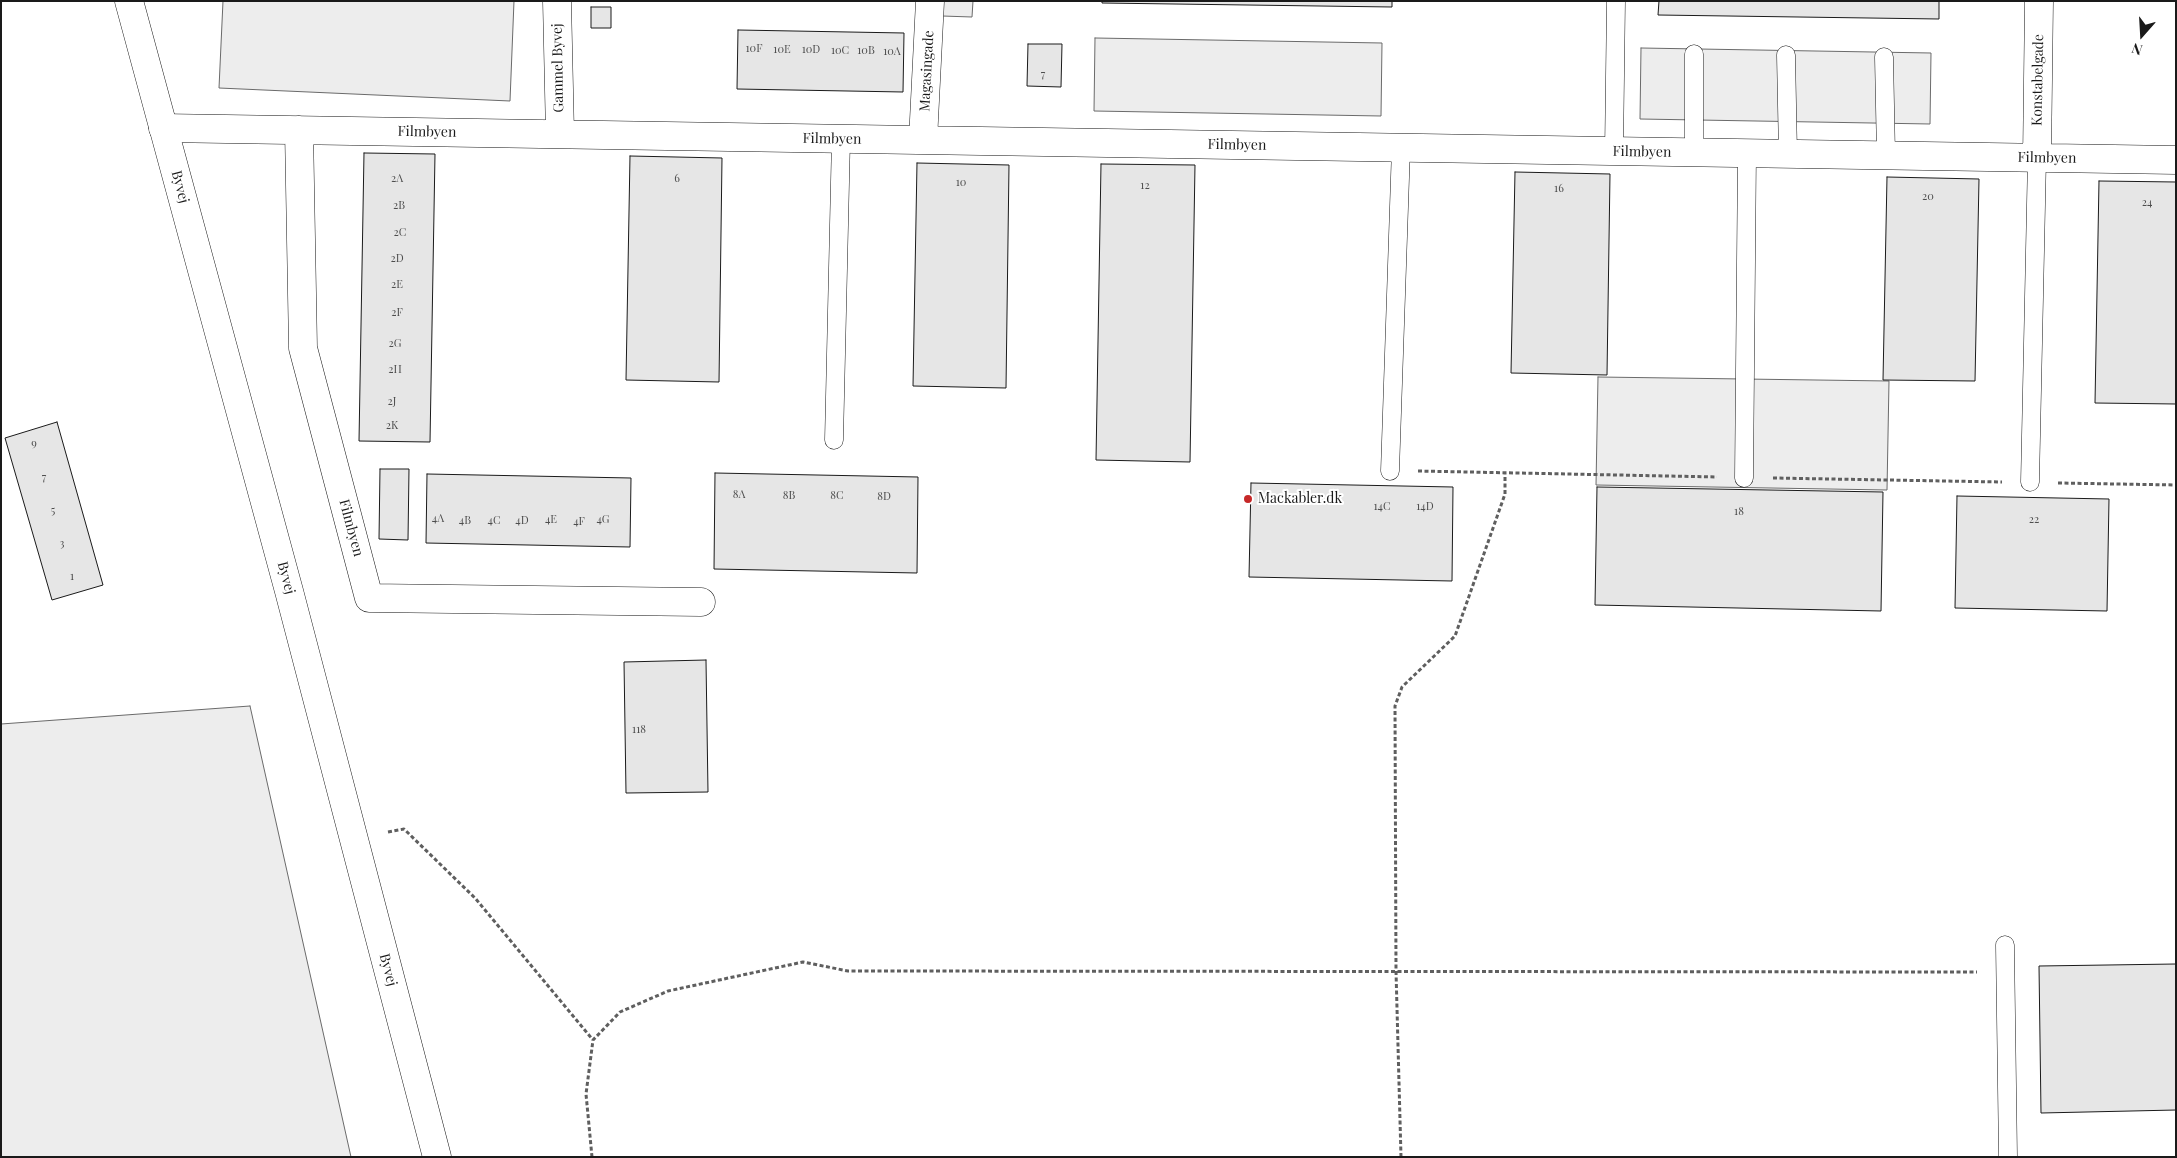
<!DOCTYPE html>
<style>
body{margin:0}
#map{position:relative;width:2177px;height:1158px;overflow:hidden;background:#fff;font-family:"Playfair Display",serif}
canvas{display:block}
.frame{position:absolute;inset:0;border:2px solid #1a1a1a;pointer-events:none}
.north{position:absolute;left:2117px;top:10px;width:50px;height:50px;-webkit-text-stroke:4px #fff;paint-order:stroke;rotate:199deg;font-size:14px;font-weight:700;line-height:20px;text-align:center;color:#1a1a1a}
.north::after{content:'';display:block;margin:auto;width:18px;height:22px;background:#1a1a1a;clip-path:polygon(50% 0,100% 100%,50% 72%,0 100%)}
</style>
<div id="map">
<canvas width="2177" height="1158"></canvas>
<div class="frame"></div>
<div class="north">N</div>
</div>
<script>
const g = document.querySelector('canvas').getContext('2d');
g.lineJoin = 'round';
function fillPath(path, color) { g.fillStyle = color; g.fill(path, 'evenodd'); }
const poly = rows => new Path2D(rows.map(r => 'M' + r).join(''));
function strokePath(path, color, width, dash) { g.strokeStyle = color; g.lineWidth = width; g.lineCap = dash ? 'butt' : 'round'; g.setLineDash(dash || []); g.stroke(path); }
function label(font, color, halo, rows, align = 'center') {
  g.font = font + ' "Playfair Display",serif'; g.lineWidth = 4; g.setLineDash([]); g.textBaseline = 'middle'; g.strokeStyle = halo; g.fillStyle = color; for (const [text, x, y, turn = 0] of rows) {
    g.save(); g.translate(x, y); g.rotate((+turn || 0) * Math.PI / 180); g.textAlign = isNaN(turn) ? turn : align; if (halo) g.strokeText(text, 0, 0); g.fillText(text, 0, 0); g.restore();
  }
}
const built = poly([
 [223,1,514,1,510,101,219,88,223,1],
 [943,1,973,1,972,17,942,16,943,1],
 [1095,38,1382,43,1381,116,1094,111,1095,38],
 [1641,48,1931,53,1930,124,1640,119,1641,48],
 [1598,377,1889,381,1887,490,1596,485,1598,377],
 [250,706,351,1157,1,1157,1,724,250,706]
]);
const building = poly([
 [1102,1,1392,1,1392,7,1102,3,1102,1],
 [1659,1,1939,1,1939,19,1658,15,1659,1],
 [591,7,611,7,611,28,591,28,591,7],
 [738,30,904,33,903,92,737,89,738,30],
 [1028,44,1062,44,1061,87,1027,86,1028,44],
 [364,153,435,154,430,442,359,441,364,153],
 [630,156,722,158,719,382,626,380,630,156],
 [917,163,1009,165,1006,388,913,386,917,163],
 [1101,164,1195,165,1190,462,1096,460,1101,164],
 [1515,172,1610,174,1607,375,1511,373,1515,172],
 [1887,177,1979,179,1975,381,1883,380,1887,177],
 [2099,181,2176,182,2176,404,2095,403,2099,181],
 [57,422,103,585,52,600,5,438,57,422],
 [380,469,409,469,408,540,379,539,380,469],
 [715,473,918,477,917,573,714,569,715,473],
 [427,474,631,478,630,547,426,543,427,474],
 [1251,483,1453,487,1452,581,1249,577,1251,483],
 [1597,487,1883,492,1881,611,1595,605,1597,487],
 [1957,496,2109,499,2107,611,1955,608,1957,496],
 [706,660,708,792,626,793,624,662,706,660],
 [2176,964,2176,1110,2041,1113,2039,966,2176,964]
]);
const path = poly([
 [1418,471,1717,477],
 [1773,478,2002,482],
 [2058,483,2176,485],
 [388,832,404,829,475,898,593,1040],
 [592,1157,586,1094,593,1040,620,1012,668,991,803,962,848,971,1977,972],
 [1401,1157,1396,971,1395,706,1402,687,1455,636,1505,494,1505,473]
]);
const lane = poly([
 [1694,54,1694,153],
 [1786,55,1788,154],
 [1884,57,1886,155],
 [1614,151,1616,1],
 [834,440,841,139],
 [1390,471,1401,148],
 [1744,478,1747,153],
 [2030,482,2037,158],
 [2005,945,2008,1157]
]);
const street = poly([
 [557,1,560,134],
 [163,128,2176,160],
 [299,130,303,348,369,598,701,602],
 [923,140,930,1],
 [2037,158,2039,1]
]);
const secondary = poly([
 [129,1,289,591,437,1157]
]);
const markers = [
 [1248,499,5,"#c62828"]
];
const numberNames = [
 ["10F",754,49],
 ["10E",782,50],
 ["10D",811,50],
 ["10C",840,51],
 ["10B",866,51],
 ["10A",892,52],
 ["7",1043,75],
 ["2A",397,179],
 ["6",677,179],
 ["10",961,183],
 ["12",1145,186],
 ["16",1559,189],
 ["20",1928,197],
 ["24",2147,203],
 ["2B",399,206],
 ["2C",400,233],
 ["2D",397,259],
 ["2E",397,285],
 ["2F",397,313],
 ["2G",395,344],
 ["2H",395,370],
 ["2J",392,402],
 ["2K",392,426],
 ["9",34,444],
 ["7",44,478],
 ["8A",739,495],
 ["8B",789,496],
 ["8C",837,496],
 ["8D",884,497],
 ["14C",1382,507],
 ["14D",1425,507],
 ["5",53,511],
 ["18",1739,512],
 ["4A",438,519],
 ["4E",551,520],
 ["4G",603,520],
 ["22",2034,520],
 ["4B",465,521],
 ["4C",494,521],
 ["4D",522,521],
 ["4F",579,522],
 ["3",62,544],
 ["1",72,577],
 ["118",639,730]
];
const streetNames = [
 ["Gammel Byvej",558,68,-91],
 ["Magasingade",927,71,-87],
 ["Konstabelgade",2038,80,-89],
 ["Filmbyen",427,132,1],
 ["Filmbyen",832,139,1],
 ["Filmbyen",1237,145,1],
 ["Filmbyen",1642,152,1],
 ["Filmbyen",2047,158,1],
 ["Byvej",180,187,75],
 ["Filmbyen",351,528,75],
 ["Byvej",286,578,75],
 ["Byvej",388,970,75]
];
const poiNames = [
 ["Mackabler.dk",1258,499]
];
fillPath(built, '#ededed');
strokePath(built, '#6a6a6a', 1);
fillPath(building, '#e6e6e6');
strokePath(building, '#1a1a1a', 1);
strokePath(lane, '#1a1a1a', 19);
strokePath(street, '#1a1a1a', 29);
strokePath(secondary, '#1a1a1a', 29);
strokePath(path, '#5f5f5f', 3, [4, 2.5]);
strokePath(lane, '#fff', 18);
strokePath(street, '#fff', 28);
strokePath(secondary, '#fff', 28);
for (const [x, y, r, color] of markers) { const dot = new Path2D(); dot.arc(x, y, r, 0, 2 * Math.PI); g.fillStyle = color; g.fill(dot); strokePath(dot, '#fff', 2); }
label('11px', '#4d4d4d', null, numberNames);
label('14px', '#1a1a1a', '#fff', streetNames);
label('14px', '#1a1a1a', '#fff', poiNames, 'left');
</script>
